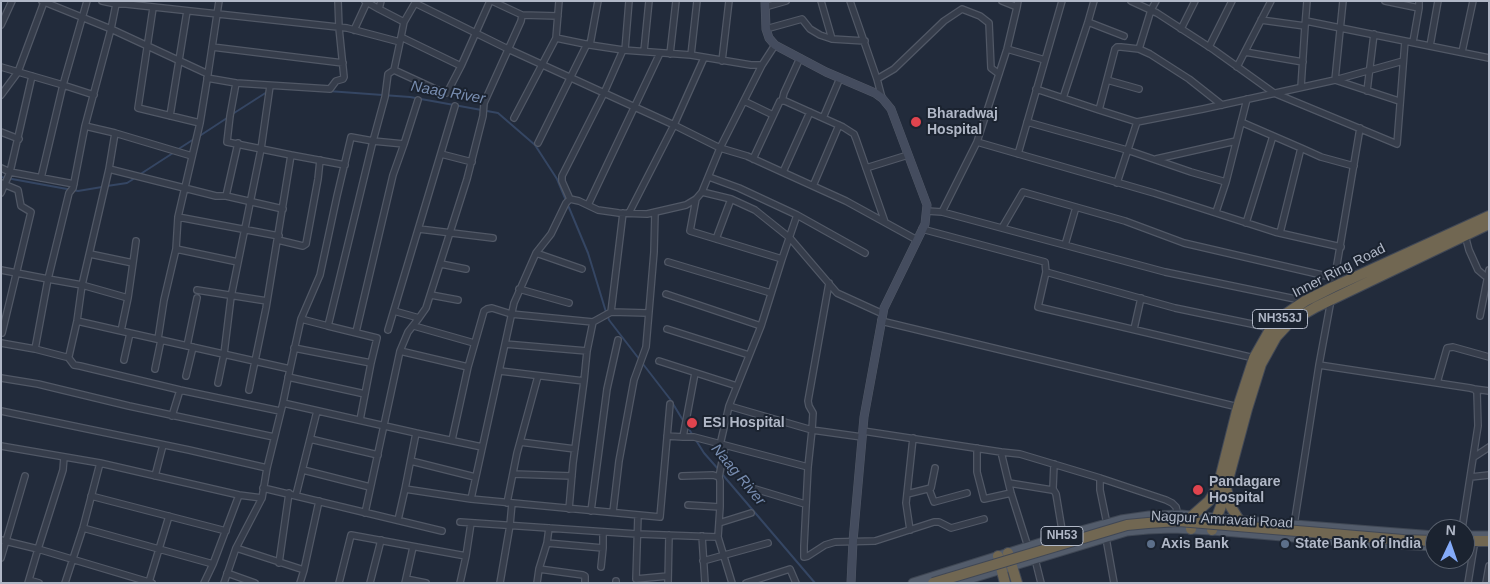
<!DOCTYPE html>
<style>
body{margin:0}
#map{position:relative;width:1490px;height:584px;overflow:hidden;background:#222b3b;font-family:Helvetica,sans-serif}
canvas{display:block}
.frame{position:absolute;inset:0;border:2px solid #b1b8c7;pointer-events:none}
.north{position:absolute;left:1425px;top:519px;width:50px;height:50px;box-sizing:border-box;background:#1b2330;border:1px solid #575f6c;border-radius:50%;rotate:3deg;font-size:14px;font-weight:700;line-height:20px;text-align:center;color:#b1b8c7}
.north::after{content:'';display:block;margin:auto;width:18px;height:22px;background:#84abf9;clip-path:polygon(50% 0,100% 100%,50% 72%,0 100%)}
</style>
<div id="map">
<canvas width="1490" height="584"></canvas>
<div class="frame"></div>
<div class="north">N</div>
</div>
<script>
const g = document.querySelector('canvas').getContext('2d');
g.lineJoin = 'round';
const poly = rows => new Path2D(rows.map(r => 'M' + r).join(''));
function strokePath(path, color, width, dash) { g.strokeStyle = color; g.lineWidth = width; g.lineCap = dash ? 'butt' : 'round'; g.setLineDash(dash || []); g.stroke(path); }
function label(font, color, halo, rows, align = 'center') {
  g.font = font + ' Helvetica,sans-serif'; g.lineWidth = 4; g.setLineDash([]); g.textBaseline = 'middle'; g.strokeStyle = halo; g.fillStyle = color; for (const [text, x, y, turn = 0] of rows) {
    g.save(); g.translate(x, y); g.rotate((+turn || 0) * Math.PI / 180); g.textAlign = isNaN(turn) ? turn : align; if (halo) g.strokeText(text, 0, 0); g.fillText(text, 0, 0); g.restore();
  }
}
const stream = poly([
 [328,91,410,97,498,113,535,145,557,179,588,253,606,312],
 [231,115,267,92],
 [198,137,227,118],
 [177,150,194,139],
 [139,175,173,153],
 [1,177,78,191,102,187],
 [107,186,127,183,135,178],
 [608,317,609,320,670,399,684,422],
 [687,426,704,453,719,470],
 [722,474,815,583]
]);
const street = poly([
 [42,1,111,29,116,4,126,4,347,28,400,42,404,22,415,3,508,49,674,125,720,148,747,156,846,201,917,240],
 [87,1,63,85,94,95],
 [102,1,116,4],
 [219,1,208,74,111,29,85,126,73,188,69,193,48,279,82,285,128,298,121,331,290,369,283,403,267,468,262,498,236,548,224,583],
 [365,1,379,9,381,1],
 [559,1,556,38,590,45,623,50,691,55,751,65,762,65,720,148,702,192,696,199,686,205,647,214,619,213,598,210,579,201,570,199,566,203,551,234,536,253,514,303,471,499,660,517,670,404],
 [821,1,832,39],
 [850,1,877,79,882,98],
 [1002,1,1017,7,1018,1],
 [1094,1,1088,22,1124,36],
 [1131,1,1157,13,1214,50,1274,93,1397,144,1405,41],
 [1343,1,1335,80,1399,101],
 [1385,1,1419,8,1419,1],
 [765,7,786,1],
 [1017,7,1007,49,977,142,942,212,1165,272,1305,301],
 [153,8,138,108,200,123],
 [379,9,404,22],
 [522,15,558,16],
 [1261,20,1305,26,1307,1],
 [1306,21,1489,58],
 [1,25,12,1],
 [766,29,802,19,810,29,820,35,832,39,865,41],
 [1181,29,1195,1],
 [354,30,367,2],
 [401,37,461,66],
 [1413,42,1419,8],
 [590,45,598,1],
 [1430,46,1438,1],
 [212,47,343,63],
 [1209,47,1232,1],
 [1007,49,1045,60],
 [1139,49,1151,10,1156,1],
 [625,50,629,1],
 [644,51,649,1],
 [1245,52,1303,62],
 [1462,52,1473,1],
 [670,54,676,1],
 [691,55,697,1],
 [722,61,729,1],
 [762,65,775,45],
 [1,67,63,85,41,178],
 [1237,67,1271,1],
 [394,70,444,93,447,93,461,66,490,1],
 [207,78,236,83,230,116,227,142,291,155],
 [877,79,894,69,944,21,962,9,980,16,989,23,991,68,999,74],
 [1107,80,1139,89],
 [236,83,330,89,336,81,343,79,344,77,339,28,338,1],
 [1301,87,1305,26],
 [1036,89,1099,110,1115,49,1117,47,1121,47,1139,49,1150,54,1189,79,1222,105],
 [1367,91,1374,34],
 [1,95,18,72,44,2],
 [1063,98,1088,22],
 [744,101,773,115],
 [782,101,784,93,800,58],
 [1099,110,1137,122,1203,109,1335,80,1403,61],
 [170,116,187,11],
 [514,118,556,38],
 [823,118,840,78],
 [1027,122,1127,150,1191,172,1226,182,1247,99],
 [1241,122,1301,148,1280,233],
 [85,126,115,133,192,156],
 [1,132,19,139],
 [977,142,1154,193,1275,232,1341,247],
 [238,143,226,196,283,209],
 [538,143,587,44],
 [404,144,418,100],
 [1301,148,1321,157,1354,166],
 [441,154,472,162],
 [1018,154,1062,1],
 [753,159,780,101,785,101,843,127,854,134,856,139,885,222],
 [1156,159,1236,141],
 [1,168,10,172,74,184],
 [866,168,908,155],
 [109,169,216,196,226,196],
 [783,172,810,112],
 [709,177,739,188,797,215,865,253],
 [1,183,18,190,21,206,31,212,2,333],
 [1117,183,1137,122],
 [813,186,839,125],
 [702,192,731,199,755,210,790,238,837,293,883,314],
 [1,193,10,172,32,76],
 [570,199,562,181,562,176,604,93,623,50],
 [696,199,690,231,782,259,761,326,729,406,720,445],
 [588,205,660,53],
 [927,211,942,212],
 [1216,212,1226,182],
 [623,213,611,312,648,313],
 [629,213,674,125,704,58],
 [178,217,279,236],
 [1246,223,1273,136],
 [1002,228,1023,192,1125,221,1184,243,1335,278],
 [419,229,493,238],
 [922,229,1045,262,1046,272],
 [1465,235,1469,250,1478,270,1485,276,1489,277],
 [716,239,731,199],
 [278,240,303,246,306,244,318,179,320,160],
 [1065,245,1076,207],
 [176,249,238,262],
 [536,253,582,269],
 [90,254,133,263,128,298],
 [782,259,797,215],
 [668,262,771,293],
 [133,263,136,241],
 [441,264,466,269],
 [1,270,48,279,35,349],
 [829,283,808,401,809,406,813,413,812,430,862,437],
 [1333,288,1360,128],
 [519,289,569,303],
 [197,290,267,301],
 [666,294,761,326],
 [431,295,458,300],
 [394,311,419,318,426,308,467,179,483,116,484,103,521,21,522,15,492,1],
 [1480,316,1489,270],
 [419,318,408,332,400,351,468,367,484,311,487,309,492,308,511,314,593,322],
 [301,319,328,326,373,141,404,144,393,175,356,332],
 [77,321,121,331],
 [881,321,1238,407],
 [328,326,377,338,371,363],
 [414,326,474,343],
 [667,329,749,355],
 [1134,329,1141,298],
 [388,330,455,106],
 [158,339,164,300,176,249,178,217,200,123,208,74],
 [1,343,35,349,66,357,69,356,77,321,82,285,109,169,115,133],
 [505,344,587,351,584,381],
 [187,346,197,298],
 [294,348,371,363,360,420],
 [587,351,593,322,611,312],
 [68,357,74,365,80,366,180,390,280,411],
 [1254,358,1038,307,1046,272,1175,308,1271,328],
 [124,360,130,333],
 [659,361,737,386],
 [1319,365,1470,388,1474,389,1477,392,1478,426,1462,529],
 [155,369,161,340],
 [290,369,301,319,320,275,337,196,351,137,373,141,385,97,388,74,394,70,400,42],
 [500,371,584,381,573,463,569,509],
 [695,373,683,437,694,437,808,467],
 [186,376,193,347],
 [288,377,365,394],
 [1,378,38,384,129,406,274,437],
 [218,383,224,354,231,297,261,149,270,86],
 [1437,383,1447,348,1453,347,1489,357],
 [1474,389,1489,391],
 [249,390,266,308,291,155,345,165],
 [283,403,416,433],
 [729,406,812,430,808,467,804,546,804,557,808,556,825,545,835,542,875,541,934,522,939,522,951,528,984,519],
 [1,411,189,450,267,468],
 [172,416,180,390],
 [863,431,1001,452,1011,493,1028,547],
 [667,436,683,437],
 [310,439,378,455],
 [452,440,468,367],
 [520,442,575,449],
 [1,446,100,463],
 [977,448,977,472,984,499,1011,493],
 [1001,452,1020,454,1100,478,1166,500,1172,503,1176,507,1178,515],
 [64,457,63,470,38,549,152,583],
 [1474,457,1489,447],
 [411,461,475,477],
 [303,470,370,487],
 [513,474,572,476],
 [155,476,163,445],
 [719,477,725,446],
 [1471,477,1489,475],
 [1100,478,1100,490,1107,524],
 [1009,483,1052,490,1053,488,1054,464],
 [745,486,805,504],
 [263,488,442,531],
 [929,489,934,502,967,493],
 [1053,489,1056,494,1063,536],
 [907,494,931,488,935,468],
 [296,495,317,411],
 [91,496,226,531],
 [471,499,405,489,416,433,482,447],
 [507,503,517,453,538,376],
 [688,505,720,507],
 [591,511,607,389,618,340],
 [613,512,619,461,634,380,646,347,654,252,655,212],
 [365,513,400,351],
 [638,515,636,579,668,576],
 [398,520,405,489],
 [460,522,637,534,718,537,720,507,720,481,719,477,713,475,682,476],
 [719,523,751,513],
 [1294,525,1319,365,1331,300],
 [83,528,213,564],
 [910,530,906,503,913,438],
 [702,536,705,583],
 [718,537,732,583],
 [1106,538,1114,583],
 [1,540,38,549,28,583],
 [547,543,603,548,603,532],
 [236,548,304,570,300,583],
 [1,558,25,476],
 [1035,559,1041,583],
 [703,561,768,543],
 [279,563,289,493],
 [601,567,603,548],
 [539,569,583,575,585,576,585,583],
 [304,570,319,501],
 [227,573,255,583],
 [406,579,426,583],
 [29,580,39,583],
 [149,582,169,516],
 [65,583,83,528,100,463,239,495,262,498],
 [204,583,213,564,239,495],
 [339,583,351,535,466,556,471,523],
 [370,583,381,540],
 [405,583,413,547],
 [460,583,466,556],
 [500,583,510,525,512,503],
 [537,583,539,569,547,543,549,528],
 [616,583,616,581],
 [668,583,669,535],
 [746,583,790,569,796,583],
 [1468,583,1474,546],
 [1486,583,1489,566]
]);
const secondary = poly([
 [765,1,766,29,769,38,775,45,826,72,875,93,882,98,891,109,927,205,925,224,884,308,864,417,853,541,851,583]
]);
const primary = poly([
 [1465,536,1489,536],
 [913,583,1063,536,1121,520,1149,516,1181,515,1256,522,1435,536],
 [955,583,1127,531,1148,529,1173,528,1212,530,1352,542,1435,546]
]);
const highway = poly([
 [1226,488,1231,507,1239,520],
 [1191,529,1192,516,1209,501,1218,487,1238,407,1254,358,1271,328,1283,316,1305,301,1333,287,1489,216],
 [1212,530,1221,506,1247,409,1261,364,1276,337,1290,322,1316,307,1489,224],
 [1465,541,1489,541],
 [1008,553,1017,583],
 [998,556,1005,583]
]);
const highwayBridge = poly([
 [933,583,1127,525,1148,523,1179,521,1403,540,1435,541]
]);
const markers = [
 [916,122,6,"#e0444e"],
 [692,423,6,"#e0444e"],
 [1198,490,6,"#e0444e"],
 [1151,544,5,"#5c6f8a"],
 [1285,544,5,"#5c6f8a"]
];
const shields = [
 [1280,319,55],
 [1062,536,42]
];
const shieldNames = [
 ["NH353J",1280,319],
 ["NH53",1062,536]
];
const poiNames = [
 ["Bharadwaj",927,114],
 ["Hospital",927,130],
 ["ESI Hospital",703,423],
 ["Pandagare",1209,482],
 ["Hospital",1209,498],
 ["Axis Bank",1161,544],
 ["State Bank of India",1295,544]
];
const streetNames = [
 ["Inner Ring Road",1339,271,-27],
 ["Nagpur Amravati Road",1222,520,3]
];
const waterNames = [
 ["Naag River",448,93,10],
 ["Naag River",738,475,50]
];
strokePath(stream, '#354663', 2);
strokePath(street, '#515866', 8);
strokePath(secondary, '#515866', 9);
strokePath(primary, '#3f4754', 11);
strokePath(highway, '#414856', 12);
strokePath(street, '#363d4b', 5.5);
strokePath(secondary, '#444c5e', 8);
strokePath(primary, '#535c6b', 9);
strokePath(highway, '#716752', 10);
strokePath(highwayBridge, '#414856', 12, []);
strokePath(highwayBridge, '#716752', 10);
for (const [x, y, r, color] of markers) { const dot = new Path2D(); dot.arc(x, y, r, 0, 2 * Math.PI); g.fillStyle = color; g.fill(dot); strokePath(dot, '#1b2330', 2); }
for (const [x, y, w] of shields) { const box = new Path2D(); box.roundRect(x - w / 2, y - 9.5, w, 19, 4); g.fillStyle = '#1b2330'; g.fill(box); strokePath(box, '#b1b8c7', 1); }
label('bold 12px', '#b1b8c7', null, shieldNames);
label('bold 14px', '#b1b8c7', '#1b2330', poiNames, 'left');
label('14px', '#b1b8c7', '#1b2330', streetNames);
label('italic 15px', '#788db0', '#1b2330', waterNames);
</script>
